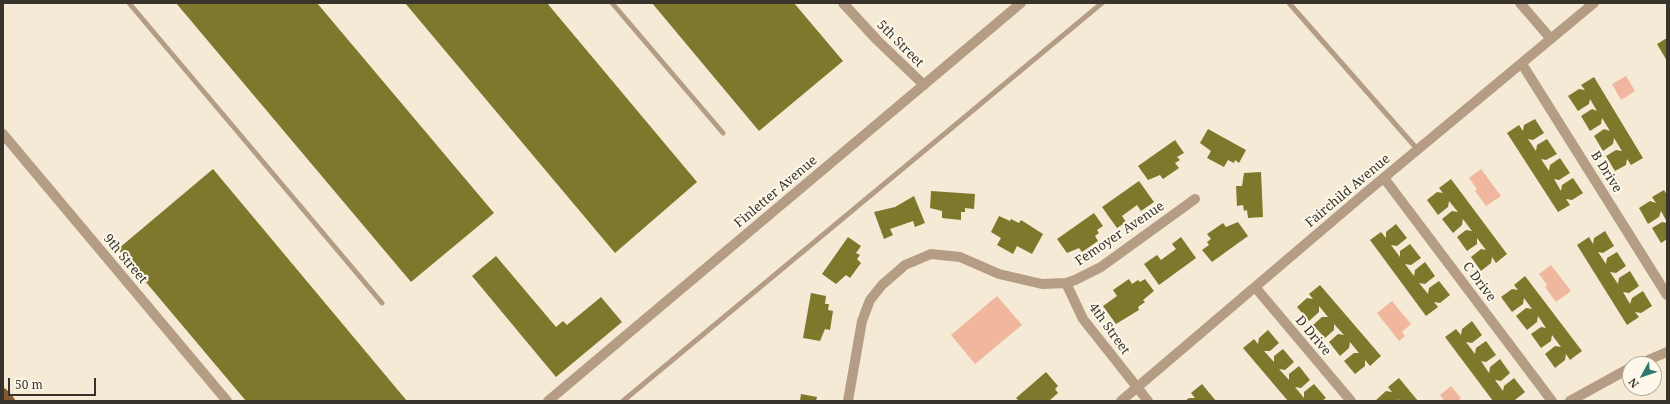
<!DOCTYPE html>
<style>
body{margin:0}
#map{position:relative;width:1670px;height:404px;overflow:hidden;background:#f4ead5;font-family:"Noto Serif",serif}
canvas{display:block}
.frame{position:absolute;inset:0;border:4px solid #38342c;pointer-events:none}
.north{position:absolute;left:1622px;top:356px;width:40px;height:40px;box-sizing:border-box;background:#fef8eb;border:1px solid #afaa9f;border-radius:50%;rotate:230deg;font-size:11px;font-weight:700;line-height:16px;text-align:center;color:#38342c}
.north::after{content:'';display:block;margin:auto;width:14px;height:18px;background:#2f7771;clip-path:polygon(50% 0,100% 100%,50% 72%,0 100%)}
.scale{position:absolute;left:8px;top:378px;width:88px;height:18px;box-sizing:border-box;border:2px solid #38342c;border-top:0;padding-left:5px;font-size:12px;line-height:14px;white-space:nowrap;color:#38342c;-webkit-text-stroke:3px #fef8eb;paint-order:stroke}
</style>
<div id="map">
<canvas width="1670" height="404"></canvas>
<div class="frame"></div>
<div class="north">N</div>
<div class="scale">50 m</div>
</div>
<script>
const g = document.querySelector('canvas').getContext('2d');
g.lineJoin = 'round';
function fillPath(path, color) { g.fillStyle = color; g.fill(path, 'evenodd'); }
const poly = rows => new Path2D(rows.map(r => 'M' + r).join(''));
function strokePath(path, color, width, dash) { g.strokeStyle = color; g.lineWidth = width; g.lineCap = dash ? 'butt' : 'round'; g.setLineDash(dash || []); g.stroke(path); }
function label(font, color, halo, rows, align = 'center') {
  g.font = font + ' "Noto Serif",serif'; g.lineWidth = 4; g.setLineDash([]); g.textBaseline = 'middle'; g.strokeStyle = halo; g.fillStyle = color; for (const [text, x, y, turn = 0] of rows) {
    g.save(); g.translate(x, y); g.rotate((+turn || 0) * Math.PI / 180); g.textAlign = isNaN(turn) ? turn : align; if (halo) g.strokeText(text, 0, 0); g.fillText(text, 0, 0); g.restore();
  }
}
const green = poly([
 [1626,76,1635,91,1621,100,1612,84],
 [1481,169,1501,196,1486,206,1475,191,1477,189,1469,178],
 [1551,265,1571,291,1556,302,1545,287,1547,285,1539,274],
 [997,296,1022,325,975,364,951,335],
 [1392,301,1411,324,1402,332,1405,336,1399,341,1377,313],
 [1451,386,1461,398,1458,401,1444,401,1440,395]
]);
const building = poly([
 [176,3,317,3,494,213,411,282],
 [405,3,547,3,697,182,615,253],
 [652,3,794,3,843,61,759,131],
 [1667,38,1667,61,1657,44],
 [1594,77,1643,158,1631,165,1627,159,1626,165,1615,171,1606,156,1616,150,1622,151,1614,138,1613,144,1603,151,1594,136,1604,129,1610,131,1602,118,1601,124,1590,131,1581,116,1592,109,1597,111,1590,99,1589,104,1578,111,1568,96,1579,89,1585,90,1581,85],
 [1535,119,1544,133,1533,140,1528,139,1536,151,1537,145,1547,139,1557,154,1546,160,1541,159,1549,171,1550,165,1560,158,1570,173,1559,180,1554,179,1561,191,1562,185,1573,178,1583,193,1572,200,1566,199,1570,205,1558,212,1507,133,1519,125,1523,131,1524,125],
 [1208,129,1246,150,1239,163,1235,160,1234,163,1228,160,1224,167,1207,158,1211,151,1200,143],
 [1175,140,1184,153,1177,157,1180,160,1175,163,1179,168,1163,179,1160,175,1148,180,1138,166],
 [213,169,407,401,246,401,118,249],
 [1261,172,1263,217,1248,218,1247,210,1244,211,1243,205,1237,206,1236,186,1242,186,1244,173],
 [1451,179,1507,254,1496,263,1492,257,1491,263,1481,271,1471,257,1481,249,1486,250,1477,238,1477,244,1467,251,1457,237,1466,230,1472,231,1463,219,1462,225,1453,233,1442,219,1452,211,1458,212,1449,201,1448,207,1438,215,1427,200,1437,192,1443,193,1439,188],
 [1139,181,1154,202,1141,211,1137,205,1122,216,1126,222,1117,228,1102,207],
 [1664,190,1667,195,1667,222,1661,211,1659,217,1648,224,1639,208,1650,201,1656,203,1652,197],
 [931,191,975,194,974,209,965,208,965,212,961,212,961,220,942,218,942,211,930,208],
 [914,196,925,223,915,227,913,221,890,229,893,235,884,239,874,212,895,207],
 [1094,213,1103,226,1097,230,1099,233,1095,236,1098,241,1082,252,1079,248,1067,253,1057,239],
 [999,216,1010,221,1011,219,1019,223,1021,220,1043,234,1032,254,1017,246,1013,254,997,245,1001,238,991,232],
 [1238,222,1248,236,1212,262,1202,250,1209,245,1207,242,1211,239,1207,234,1223,223,1226,227],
 [1662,222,1667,223,1667,239,1661,243,1652,228],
 [1396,224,1407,238,1397,246,1391,245,1400,257,1400,251,1410,244,1421,258,1411,265,1405,264,1414,276,1415,270,1425,262,1435,276,1425,284,1419,283,1428,294,1429,288,1439,281,1450,295,1440,303,1434,302,1438,307,1426,316,1370,240,1381,232,1386,238,1386,232],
 [1605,231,1614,246,1603,253,1598,252,1606,264,1607,258,1617,252,1626,266,1616,273,1610,272,1618,284,1619,278,1630,271,1639,286,1629,293,1623,292,1630,304,1632,298,1643,291,1652,306,1641,313,1635,312,1639,317,1627,325,1577,245,1589,237,1593,244,1594,238],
 [848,237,861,246,856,253,860,255,857,259,861,263,850,278,846,275,836,284,822,274],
 [1181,237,1196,258,1159,285,1144,264,1157,255,1161,260,1176,249,1172,244],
 [496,256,556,327,563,321,567,325,601,297,622,322,556,377,472,276],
 [1525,276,1582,351,1570,360,1566,354,1565,360,1555,368,1545,354,1555,346,1561,347,1552,335,1551,341,1541,348,1531,334,1541,327,1546,328,1538,316,1537,322,1527,330,1516,316,1526,308,1532,309,1524,298,1523,304,1512,312,1501,297,1512,289,1518,290,1514,285],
 [1129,279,1132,284,1138,280,1140,282,1145,279,1154,291,1143,300,1145,302,1138,307,1139,310,1116,324,1103,306,1117,296,1113,290],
 [1320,285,1381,356,1370,366,1365,360,1365,366,1355,374,1344,361,1354,353,1359,353,1350,342,1349,348,1340,356,1329,342,1338,334,1344,335,1334,324,1334,330,1325,338,1313,325,1322,317,1328,317,1319,306,1319,312,1309,321,1297,307,1307,298,1313,299,1309,294],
 [811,293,826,296,825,304,829,304,828,310,833,311,830,330,825,329,820,341,803,338],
 [1472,321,1482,335,1472,343,1466,342,1475,354,1476,348,1486,341,1496,355,1486,362,1481,361,1489,373,1490,367,1500,359,1510,373,1501,381,1495,380,1503,391,1504,386,1514,378,1525,392,1515,400,1493,401,1445,337,1456,329,1461,335,1462,329],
 [1268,330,1279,343,1270,351,1264,351,1274,362,1274,356,1283,349,1294,362,1285,370,1279,369,1289,380,1289,374,1299,366,1310,380,1301,388,1295,387,1304,398,1304,392,1314,384,1326,398,1322,401,1288,401,1243,348,1254,339,1258,344,1259,338],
 [1046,372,1058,386,1055,389,1058,393,1049,401,1019,401,1016,398],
 [1399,378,1418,401,1400,401,1398,399,1398,401,1377,401,1376,400,1386,391,1392,392,1388,387],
 [1202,384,1216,401,1185,401,1189,398,1195,398,1191,393],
 [801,394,817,397,816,401,800,401]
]);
const lane = poly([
 [129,3,382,303],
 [612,3,723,133],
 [1289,3,1418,150],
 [623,401,1102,3]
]);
const street = poly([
 [843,3,877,40,924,85],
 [1520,3,1551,39],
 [1522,64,1667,295],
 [3,134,227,401],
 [1384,178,1552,401],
 [1066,283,1083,319,1148,401],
 [1255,287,1351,401],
 [1639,364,1667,352],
 [548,401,1021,3],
 [848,401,862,321,870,300,882,285,905,265,931,254,960,257,999,274,1042,284,1066,283,1075,280,1101,267,1195,199],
 [1121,401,1363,195,1594,3],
 [1570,401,1630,368]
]);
const primary = poly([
 [3,393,10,401]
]);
const streetNames = [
 ["5th Street",900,44,45],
 ["B Drive",1606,172,58],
 ["Fairchild Avenue",1348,191,-40],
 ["Finletter Avenue",776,192,-40],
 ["Femoyer Avenue",1120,234,-34],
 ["9th Street",125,259,50],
 ["C Drive",1479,282,53],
 ["4th Street",1109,329,54],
 ["D Drive",1313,336,50]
];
fillPath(green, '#f0b79e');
fillPath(building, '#7d782c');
strokePath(lane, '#b59c85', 5);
strokePath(street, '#b59c85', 10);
strokePath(primary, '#855a2e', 10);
label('13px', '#38342c', '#fef8eb', streetNames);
</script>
